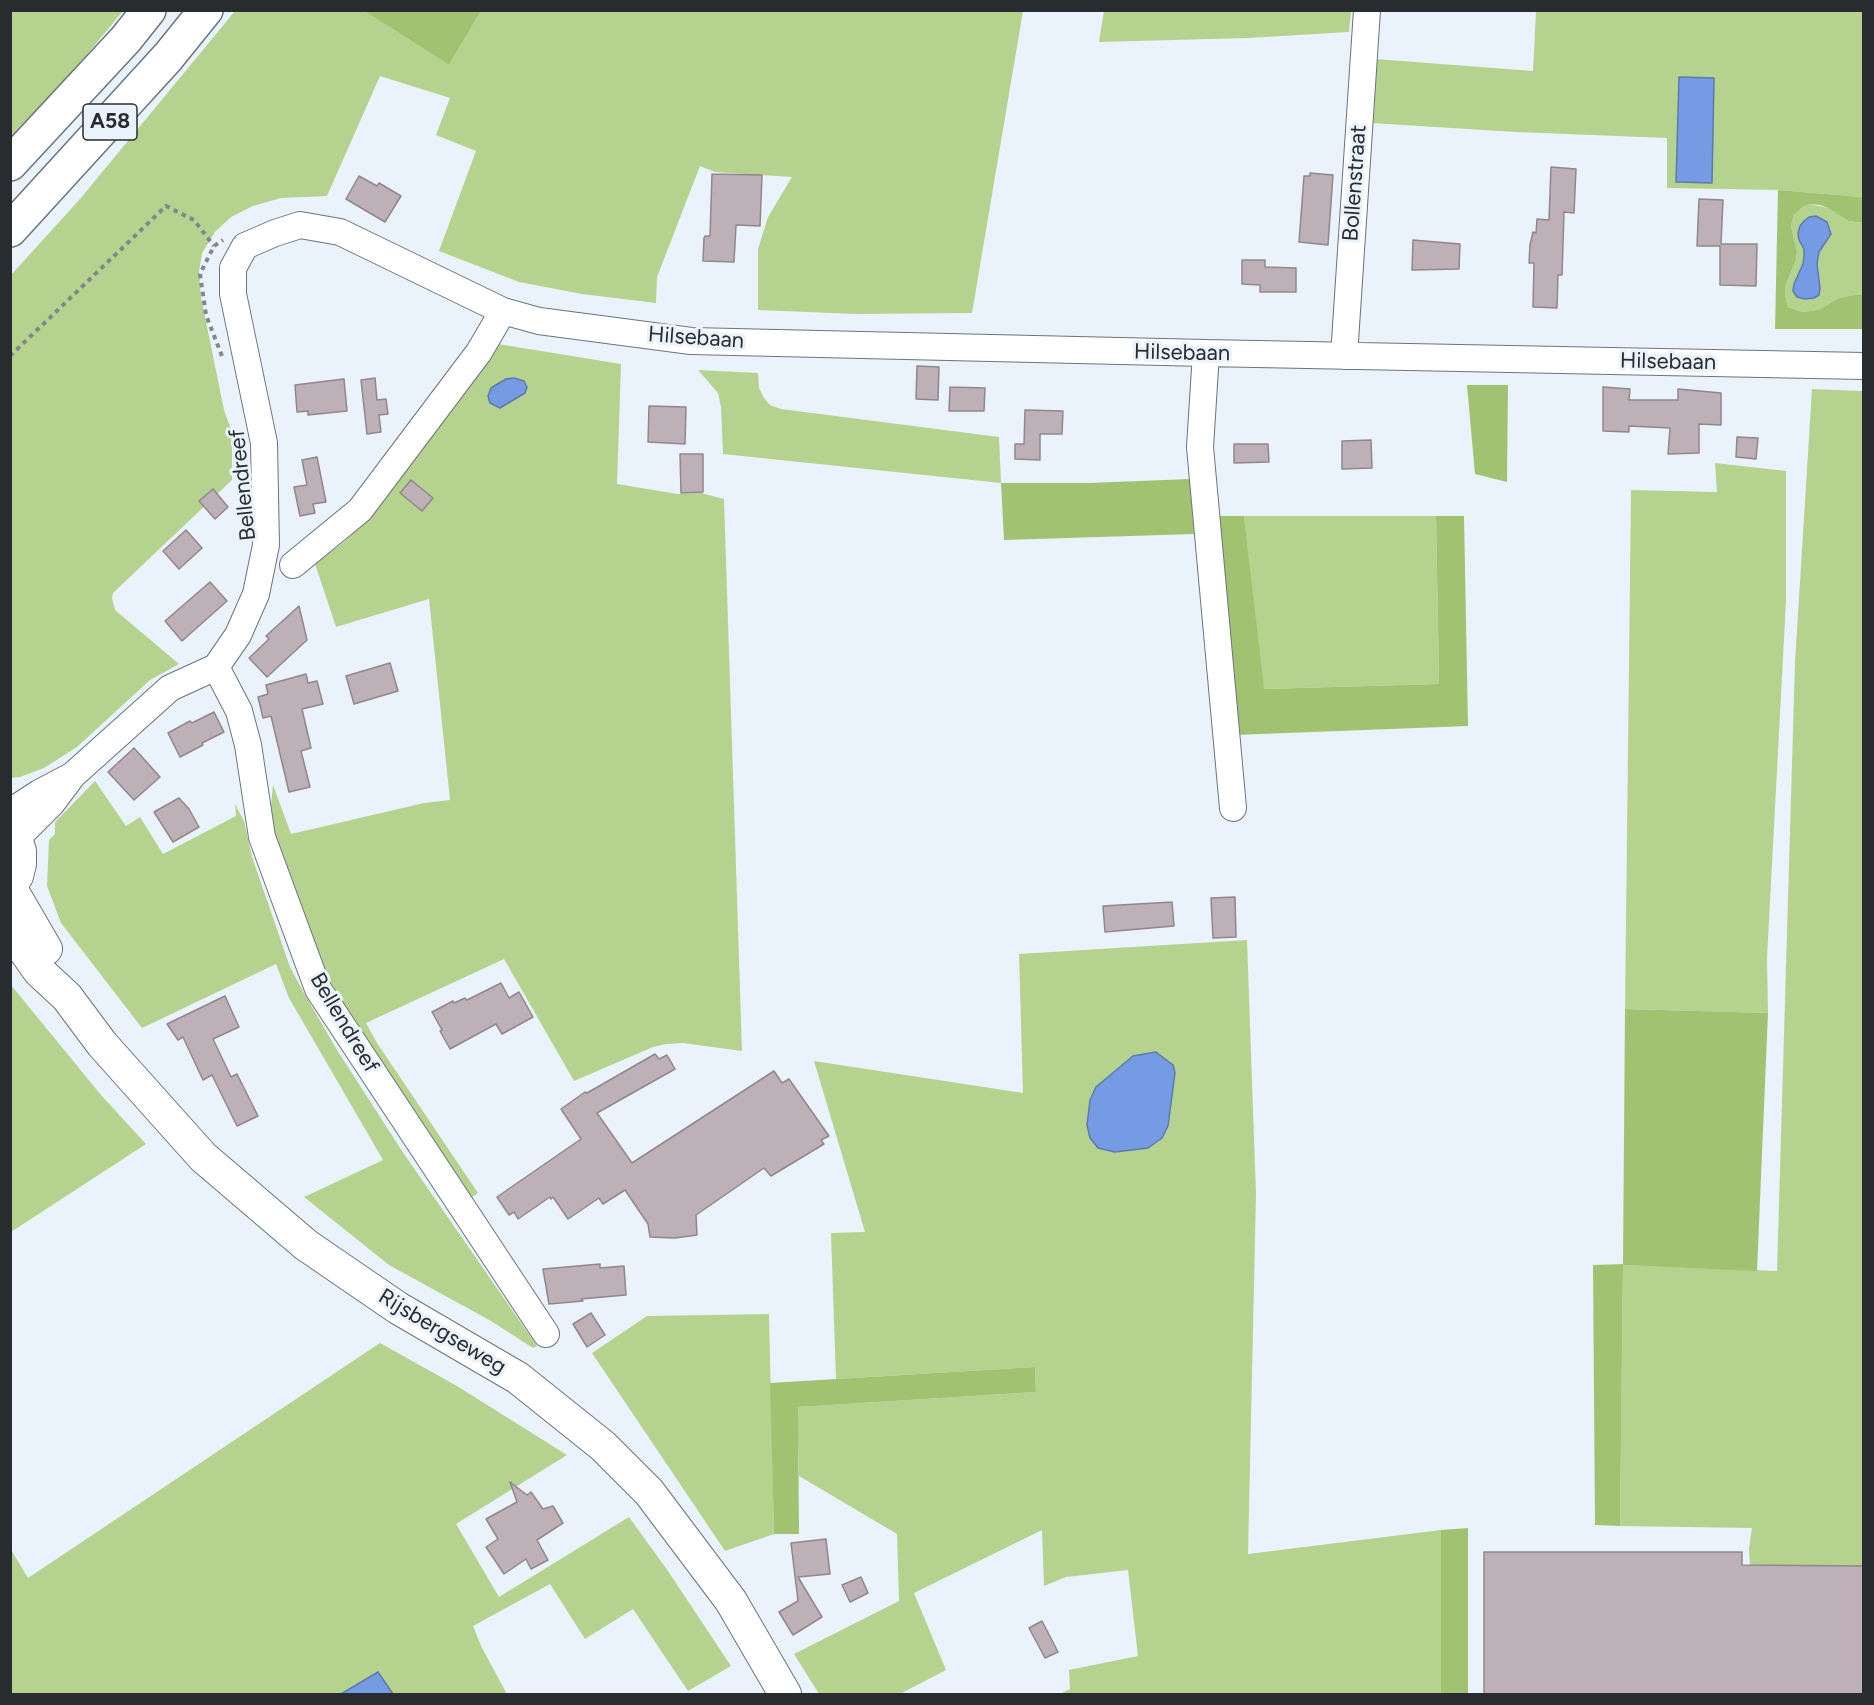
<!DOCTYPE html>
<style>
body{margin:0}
#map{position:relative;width:1874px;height:1705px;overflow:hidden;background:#eaf3fc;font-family:Figtree,sans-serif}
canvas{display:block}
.frame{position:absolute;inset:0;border:12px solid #282c2f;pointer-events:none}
</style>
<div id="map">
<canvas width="1874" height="1705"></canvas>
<div class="frame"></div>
</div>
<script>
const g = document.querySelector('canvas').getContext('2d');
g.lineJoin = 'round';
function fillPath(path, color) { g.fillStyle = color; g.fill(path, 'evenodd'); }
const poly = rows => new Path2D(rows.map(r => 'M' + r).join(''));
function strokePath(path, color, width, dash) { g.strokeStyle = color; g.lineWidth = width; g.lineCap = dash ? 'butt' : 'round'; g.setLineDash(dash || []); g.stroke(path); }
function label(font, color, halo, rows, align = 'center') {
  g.font = font + ' Figtree,sans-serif'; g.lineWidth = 6; g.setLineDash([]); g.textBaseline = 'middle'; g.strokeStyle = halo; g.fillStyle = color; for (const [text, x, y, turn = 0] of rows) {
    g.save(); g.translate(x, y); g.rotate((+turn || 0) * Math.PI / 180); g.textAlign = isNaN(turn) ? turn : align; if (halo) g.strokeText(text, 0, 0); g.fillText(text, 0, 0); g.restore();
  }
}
const green = poly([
 [11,11,123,11,11,146],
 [235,11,364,11,449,65,481,11,1023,11,972,313,856,314,758,310,758,249,768,217,792,177,715,172,700,166,657,277,656,303,582,294,519,282,439,251,476,151,436,135,450,98,380,76,327,196,281,198,253,206,231,217,215,232,202,253,199,272,201,297,224,410,232,432,232,480,113,593,112,598,115,610,179,664,150,680,77,747,44,768,20,777,11,778,10,276,80,199],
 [1104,11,1104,10,1351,11,1349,32,1248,38,1099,42],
 [1536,11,1863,11,1863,197,1778,190,1667,188,1667,138,1516,132,1371,123,1375,59,1533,71],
 [1810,204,1828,208,1848,221,1863,223,1863,295,1854,295,1839,298,1818,310,1803,312,1788,307,1785,295,1785,287,1796,260,1797,251,1791,226,1794,215,1801,207],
 [1831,234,1819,252,1817,264,1820,288,1793,291,1794,284,1803,264,1804,249],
 [498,344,621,364,617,484,678,494,701,493,724,499,742,1051,683,1043,666,1044,653,1047,574,1081,504,959,366,1023,377,1043,478,1193,466,1201,377,1068,325,972,308,931,276,845,271,806,273,785,291,834,424,803,450,800,429,599,336,627,315,564,344,542,374,512],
 [698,370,758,373,759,388,764,398,770,405,781,409,999,437,1001,483,723,454,721,407,718,393],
 [1812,389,1863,391,1863,1566,1750,1568,1749,1548,1752,1528,1620,1526,1623,1265,1777,1271,1795,662],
 [1715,463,1786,471,1786,601,1767,958,1768,1013,1625,1009,1631,490,1717,492],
 [1244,516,1436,516,1439,684,1263,689],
 [95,781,126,826,140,817,163,854,236,816,235,804,244,821,252,857,290,967,304,993,337,1050,402,1151,537,1346,533,1348,491,1321,389,1265,304,1197,383,1160,289,998,276,964,142,1028,61,923,47,886,49,840,55,834,55,822],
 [1247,940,1256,1194,1248,1554,1441,1530,1441,1694,1060,1694,1070,1689,1069,1670,1138,1656,1128,1570,1066,1577,1044,1586,1042,1530,914,1593,946,1670,900,1694,819,1694,794,1654,899,1601,897,1534,799,1476,797,1407,1036,1392,1035,1367,836,1379,831,1233,865,1232,814,1061,1023,1093,1019,954],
 [11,985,101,1095,146,1144,11,1232],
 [769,1314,774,1534,725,1551,592,1353,647,1316],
 [380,1343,457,1386,567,1455,456,1524,499,1597,629,1517,668,1571,731,1666,688,1691,633,1609,585,1639,550,1584,473,1626,482,1648,507,1694,393,1694,378,1672,341,1694,11,1694,10,1548,28,1578]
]);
const forest = poly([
 [364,11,481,10,481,11,449,65],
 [1778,190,1863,197,1863,223,1848,221,1828,208,1820,205,1810,204,1802,207,1794,215,1791,226,1797,251,1796,260,1785,287,1785,295,1788,307,1803,312,1818,310,1839,298,1854,295,1863,295,1863,329,1775,329],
 [1467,385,1508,385,1507,482,1475,474],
 [1190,479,1194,534,1004,540,1001,483,1088,483],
 [1212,516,1244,516,1264,689,1439,684,1436,516,1464,516,1468,726,1235,735],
 [1625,1009,1768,1013,1757,1271,1623,1265,1620,1526,1595,1525,1593,1265,1623,1264],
 [1035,1367,1036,1392,798,1407,799,1534,774,1534,770,1383],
 [1468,1528,1468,1694,1441,1694,1441,1530]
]);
const water = poly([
 [1679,77,1714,78,1712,183,1676,182,1679,77],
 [1816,216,1827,222,1831,234,1819,252,1817,264,1820,288,1819,295,1814,298,1805,299,1797,297,1793,291,1794,284,1803,264,1804,256,1804,249,1799,240,1798,233,1800,226,1804,221,1809,217,1816,216],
 [514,378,524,381,527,387,525,393,500,408,490,403,488,396,491,388,506,379,514,378],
 [1156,1052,1173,1065,1175,1073,1168,1126,1162,1138,1148,1148,1115,1152,1098,1148,1090,1138,1087,1125,1090,1100,1096,1087,1133,1056,1156,1052],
 [378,1672,393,1694,341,1694,378,1672]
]);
const building = poly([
 [1551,167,1576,169,1574,213,1564,212,1562,275,1558,275,1557,308,1533,307,1534,263,1529,263,1530,245,1533,232,1536,233,1537,219,1549,220,1551,167],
 [1310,173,1333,175,1328,245,1299,242,1304,176,1310,176,1310,173],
 [712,174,762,175,760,226,736,225,734,262,703,261,704,238,705,236,710,236,712,174],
 [359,176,377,186,379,183,401,196,385,222,346,199,359,176],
 [1699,199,1723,200,1721,244,1757,244,1756,286,1720,285,1720,246,1697,246,1699,199],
 [1413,240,1460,244,1459,269,1412,270,1413,240],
 [1242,260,1265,260,1265,267,1296,268,1296,292,1260,292,1260,285,1242,284,1242,260],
 [917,366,939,367,938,400,916,399,917,366],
 [375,378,377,400,386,399,388,414,379,415,381,432,367,434,361,380,375,378],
 [344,379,347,411,308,415,308,411,297,412,295,385,344,379],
 [950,387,985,388,984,411,949,411,950,387],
 [1603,387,1630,389,1629,400,1678,400,1678,389,1721,393,1721,425,1699,424,1699,453,1668,454,1670,428,1629,426,1629,432,1603,431,1603,387],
 [649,406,686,407,685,444,648,442,649,406],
 [1025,410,1063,411,1062,434,1040,434,1040,460,1015,459,1015,444,1024,444,1025,410],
 [1737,437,1758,438,1756,459,1736,457,1737,437],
 [1371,440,1372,468,1342,469,1342,441,1371,440],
 [1234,444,1268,444,1269,462,1234,463,1234,444],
 [680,454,703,454,703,492,681,493,680,454],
 [317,457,326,502,313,504,315,513,300,516,294,487,307,485,302,460,317,457],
 [411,480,433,498,422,511,400,493,411,480],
 [213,489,228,507,215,519,199,501,213,489],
 [186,530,202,548,179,569,163,551,186,530],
 [210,582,227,601,182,641,165,621,210,582],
 [299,606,307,640,267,677,249,658,269,639,266,636,299,606],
 [390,663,398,691,354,704,346,676,390,663],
 [306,674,308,683,317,681,323,704,302,709,311,748,301,751,310,787,289,792,271,716,263,718,258,697,268,694,266,685,306,674],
 [214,712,224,732,202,743,203,745,180,757,168,733,190,721,192,723,214,712],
 [134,748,160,777,134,800,108,772,134,748],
 [179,798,189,809,199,827,173,842,154,812,179,798],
 [1235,897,1236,937,1213,938,1211,898,1235,897],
 [1172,902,1174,926,1105,932,1103,906,1172,902],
 [501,983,509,998,519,992,533,1017,502,1034,496,1024,450,1049,440,1031,442,1030,432,1012,453,1001,454,1003,465,998,467,1000,501,983],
 [225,996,239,1027,213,1039,231,1077,237,1074,258,1116,237,1126,212,1075,203,1080,183,1037,178,1040,167,1024,225,996],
 [655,1054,659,1059,667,1055,675,1069,597,1113,632,1163,774,1071,782,1083,789,1079,829,1136,821,1140,824,1144,771,1176,764,1168,696,1215,697,1235,675,1238,650,1237,648,1224,625,1190,603,1204,599,1198,568,1219,553,1197,551,1199,550,1197,518,1219,514,1212,509,1215,497,1197,581,1139,561,1109,585,1092,587,1093,655,1054],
 [600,1264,600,1268,624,1266,626,1295,581,1299,583,1301,549,1304,543,1269,600,1264],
 [591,1313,605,1335,587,1347,573,1324,591,1313],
 [510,1482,527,1495,531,1492,543,1509,553,1506,563,1523,537,1540,548,1560,531,1569,526,1559,504,1574,486,1547,498,1539,486,1519,517,1502,510,1482],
 [826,1539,830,1574,798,1577,822,1617,793,1635,779,1612,798,1601,791,1543,826,1539],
 [1484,1552,1742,1552,1742,1565,1863,1566,1863,1695,1484,1695,1484,1552],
 [861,1577,868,1593,850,1602,842,1585,861,1577],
 [1042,1621,1058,1652,1045,1658,1029,1628,1042,1621]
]);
const path = poly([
 [10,356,166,206,194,220,214,246],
 [222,356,206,315,200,274,214,246,223,240]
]);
const minor = poly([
 [1206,353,1200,447,1233,808],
 [1344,356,1367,10],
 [293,565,360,510,479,352,503,311],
 [216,667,239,711,248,745,262,837,318,989,546,1334],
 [73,775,170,688,216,667,238,635,256,594,266,545,264,443,233,294,233,268,245,246,275,233,300,225,340,232,503,311,539,321,691,341,1206,353,1864,366],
 [10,812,39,793,73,775,52,803,16,839]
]);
const major = poly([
 [10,832,16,839,20,851,20,864,17,876,10,886],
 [10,887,46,949],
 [10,930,39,971,67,997,102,1044,203,1157,306,1245,398,1308,518,1378,603,1446,649,1492,731,1601,785,1694]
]);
const highway = poly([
 [10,164,126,39,149,10],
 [10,230,168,57,206,10]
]);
const shields = [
 [110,122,54]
];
const shieldNames = [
 ["A58",110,122]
];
const streetNames = [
 ["Bollenstraat",1355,183,-86],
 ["Hilsebaan",696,338,4],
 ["Hilsebaan",1182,353,1],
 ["Hilsebaan",1668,362,1],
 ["Bellendreef",243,485,-96],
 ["Bellendreef",344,1023,59],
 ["Rijsbergseweg",442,1332,31]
];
fillPath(green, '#b6d28f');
fillPath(forest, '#a1c270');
fillPath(water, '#749be3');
strokePath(water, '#5d7aad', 1.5);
fillPath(building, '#bdb1b7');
strokePath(building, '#91868c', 1.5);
strokePath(minor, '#6b747c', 28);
strokePath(major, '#6b747c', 34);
strokePath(highway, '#6b747c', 36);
strokePath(path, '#81878d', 4, [4.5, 4.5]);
strokePath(minor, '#fff', 26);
strokePath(major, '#fff', 32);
strokePath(highway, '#fff', 33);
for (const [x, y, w] of shields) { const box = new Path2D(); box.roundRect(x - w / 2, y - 18, w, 36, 4.5); g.fillStyle = '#eaf3fc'; g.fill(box); strokePath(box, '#282c2f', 1.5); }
label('bold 21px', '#282c2f', null, shieldNames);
label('22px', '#282c2f', '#eaf3fc', streetNames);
</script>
